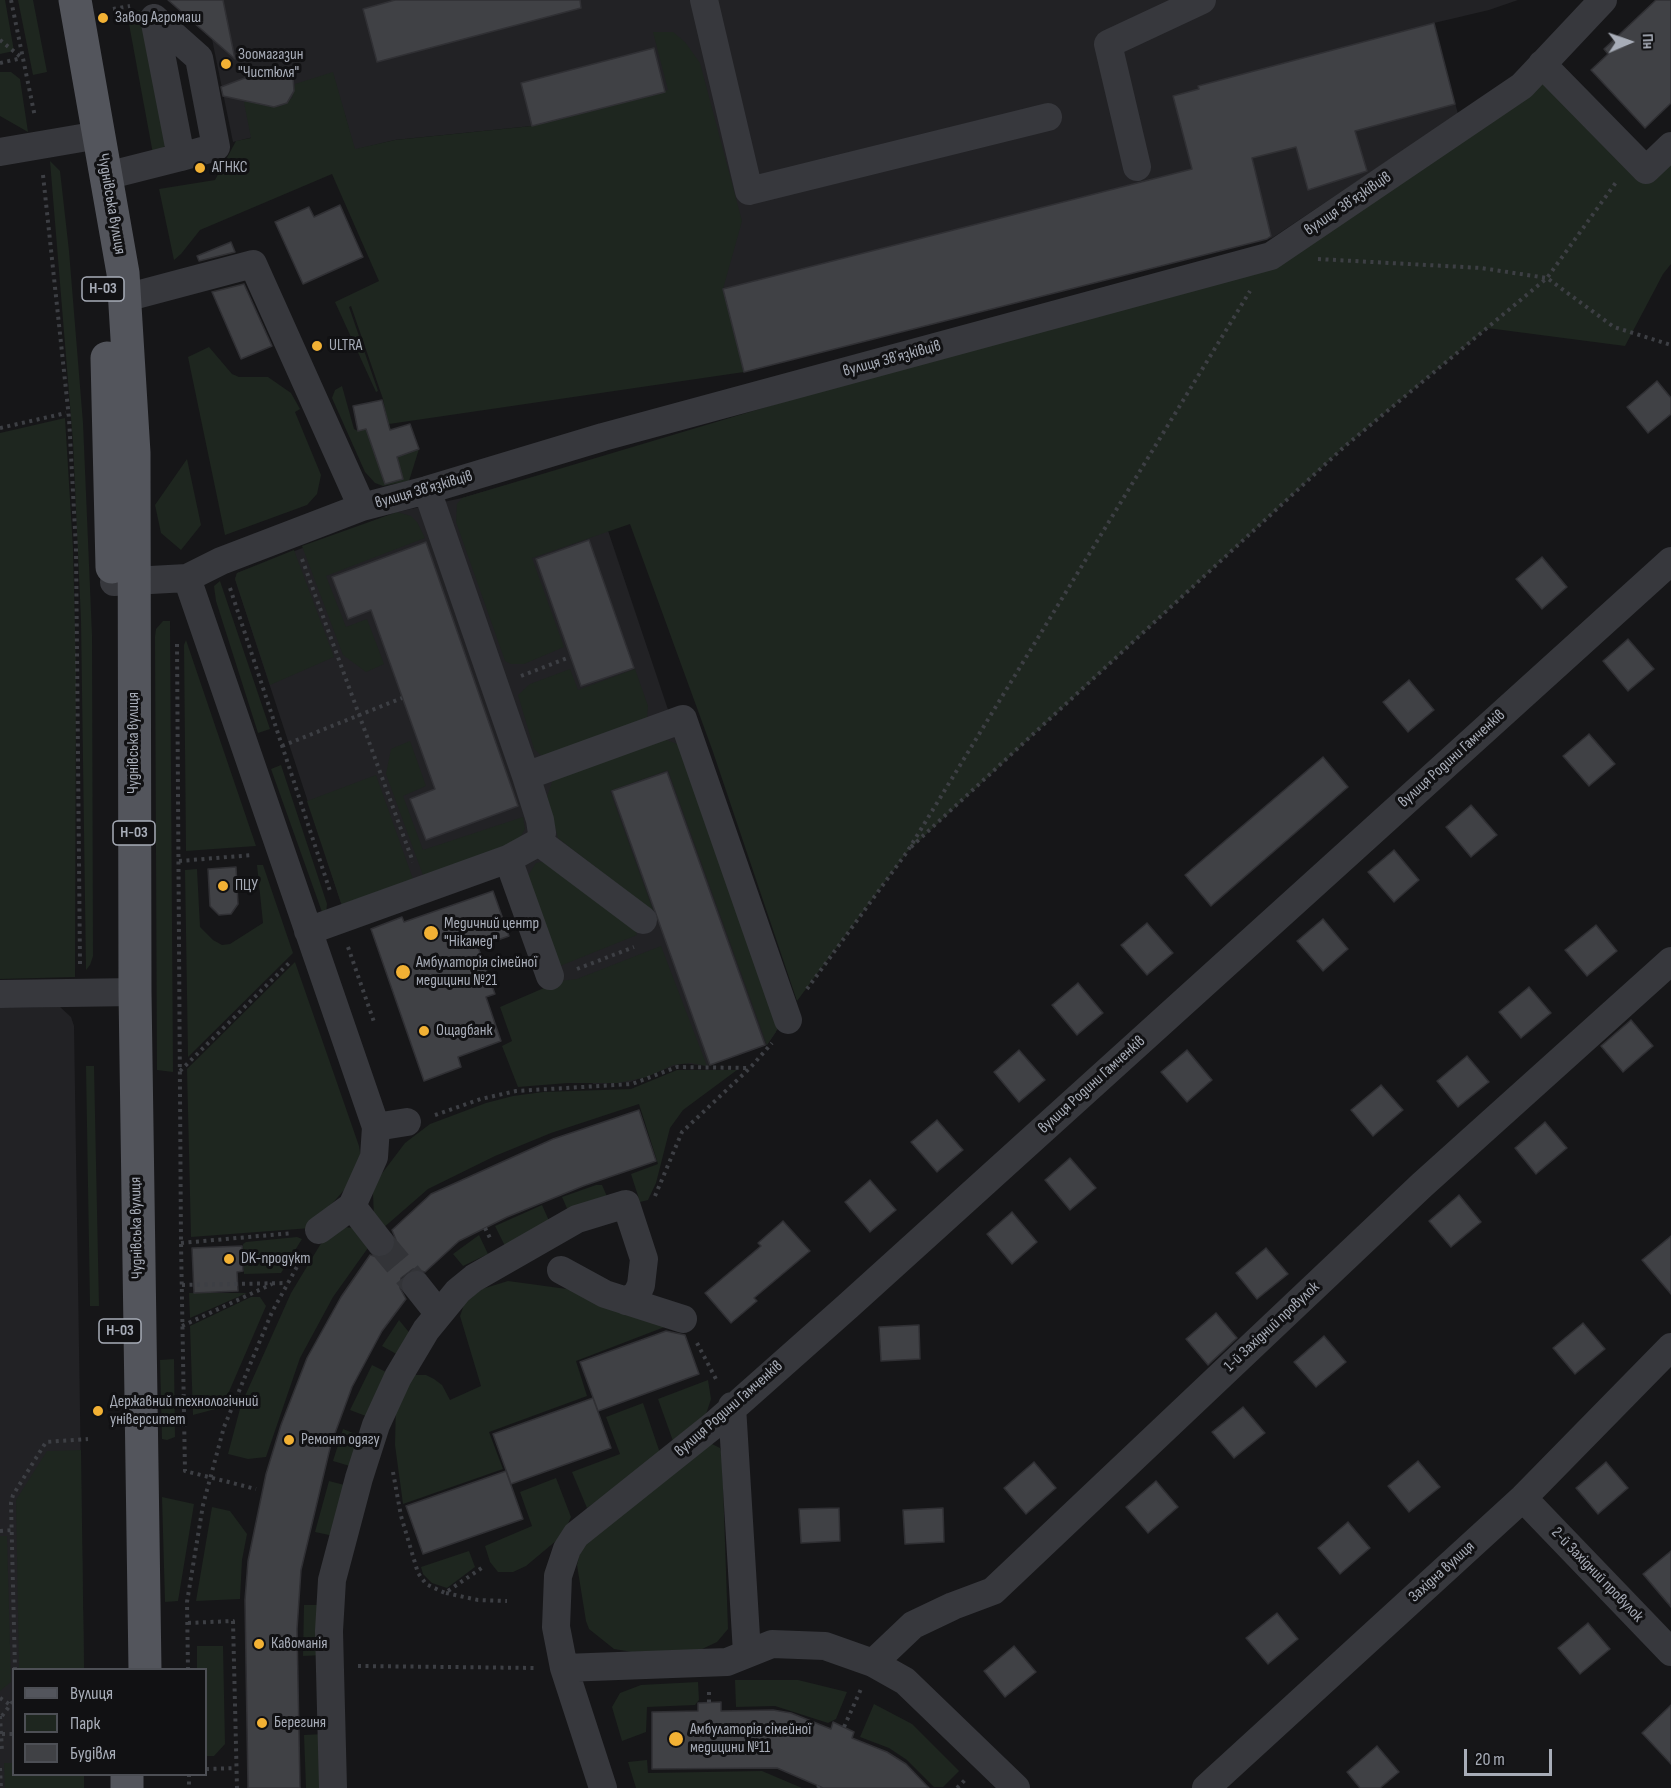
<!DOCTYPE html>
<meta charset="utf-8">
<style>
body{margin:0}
#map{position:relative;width:1671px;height:1788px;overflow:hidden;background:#161618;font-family:"Sofia Sans Condensed",sans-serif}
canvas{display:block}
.legend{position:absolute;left:12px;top:1668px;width:195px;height:108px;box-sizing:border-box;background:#111113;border:2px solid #4d4f55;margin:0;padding:8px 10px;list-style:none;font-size:18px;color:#a8adb8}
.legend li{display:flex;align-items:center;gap:12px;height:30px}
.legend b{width:30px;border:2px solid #4d4f55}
.north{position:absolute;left:1599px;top:12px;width:60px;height:60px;-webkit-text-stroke:4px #111113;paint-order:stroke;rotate:88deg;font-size:16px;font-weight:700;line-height:24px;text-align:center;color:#a8adb8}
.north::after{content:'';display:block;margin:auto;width:21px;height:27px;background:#a8adb8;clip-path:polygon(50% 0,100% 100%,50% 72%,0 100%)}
.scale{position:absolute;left:1464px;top:1749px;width:88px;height:27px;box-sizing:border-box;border:3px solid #a8adb8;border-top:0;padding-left:8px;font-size:18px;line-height:21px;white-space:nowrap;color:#a8adb8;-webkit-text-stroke:4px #111113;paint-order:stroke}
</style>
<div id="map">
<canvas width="1671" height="1788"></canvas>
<ul class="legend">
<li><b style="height:8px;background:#53555c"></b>Вулиця</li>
<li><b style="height:16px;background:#1e261f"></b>Парк</li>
<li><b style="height:16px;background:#404145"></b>Будівля</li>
</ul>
<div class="north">Пн</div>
<div class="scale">20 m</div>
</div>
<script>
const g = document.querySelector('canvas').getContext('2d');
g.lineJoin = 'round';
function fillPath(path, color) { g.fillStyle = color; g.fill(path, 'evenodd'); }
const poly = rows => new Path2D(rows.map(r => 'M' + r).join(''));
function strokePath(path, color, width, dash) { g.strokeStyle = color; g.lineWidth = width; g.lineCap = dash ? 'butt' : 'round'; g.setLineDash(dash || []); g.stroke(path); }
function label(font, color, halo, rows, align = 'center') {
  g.font = font + ' "Sofia Sans Condensed",sans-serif'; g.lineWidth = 6; g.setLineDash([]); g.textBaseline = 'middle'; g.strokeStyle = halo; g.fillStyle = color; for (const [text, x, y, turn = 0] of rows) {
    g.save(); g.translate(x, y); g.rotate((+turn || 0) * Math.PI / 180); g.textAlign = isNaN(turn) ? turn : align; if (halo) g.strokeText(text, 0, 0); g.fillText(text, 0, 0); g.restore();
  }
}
const built = poly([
 [168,0,1518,0,1489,10,1434,23,1458,114,1272,238,744,372,723,289,665,92,532,126,395,140,354,150,345,115,233,142,212,39],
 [585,462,776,1032,767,1045,707,1066,682,1063,630,1082,593,1084,513,849,342,906,235,579,237,573,397,512,462,498],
 [60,1007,71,1017,74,1026,84,1669,14,1670,14,1774,84,1775,84,1788,0,1788,0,1008]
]);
const green = poly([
 [0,0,5,0,14,51,0,54],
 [18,0,33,0,47,72,33,75],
 [140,10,167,145,153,154,127,13],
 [653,32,673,32,685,42,700,63,742,221,723,289,744,372,389,424,391,430,378,463,419,449,409,481,383,486,375,483,365,472,332,398,335,390,342,386,354,429,358,431,388,424,383,399,351,306,349,307,378,391,376,392,335,302,379,281,332,174,200,230,181,254,174,260,159,189,215,180,236,141,251,138,244,102,258,98,274,107,281,106,292,98,295,84,333,72,355,149,395,140,532,126,668,90],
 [1542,64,1645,169,1671,146,1671,264,1663,274,1625,346,1487,328,1344,447,907,852,797,1001,713,752,630,524,532,558,564,647,524,664,511,664,505,661,456,522,457,504,462,498,1271,256],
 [0,72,11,72,20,79,28,132,0,116],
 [50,161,60,171,69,251,83,423,92,635,93,956,90,965,86,970,81,621,73,442],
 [209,347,232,374,239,377,268,377,291,393,300,409,295,412,321,475,317,494,307,505,225,535,188,357],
 [65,418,73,548,76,670,75,977,0,979,0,433],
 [187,459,201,525,181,550,161,533,155,505],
 [397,512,411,516,417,522,425,538,326,576,346,627,367,619,384,664,366,672,343,655,302,546],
 [294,550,334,657,270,685,235,579,237,573],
 [220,581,270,729,258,733,216,601,214,586],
 [163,621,170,621,173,1072,157,1070,155,637,156,629],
 [186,640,256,846,186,851,184,645],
 [570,669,578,690,635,669,648,706,647,718,542,756,534,749,518,695,530,684],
 [661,738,680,745,781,1024,767,1045,668,770,610,791,654,913,558,838,547,797,553,779],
 [410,741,426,786,403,796,423,850,523,817,525,829,517,843,424,878,386,774,391,749],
 [281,765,327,904,326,913,322,912,271,769],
 [376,775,414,882,342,906,307,801],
 [546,861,632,922,637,935,555,968,527,877,536,863],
 [257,865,263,865,293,953,188,1057,185,870,197,869,200,927,213,940,222,945,230,944,263,923],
 [661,946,707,1066,691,1063,673,1065,647,1077,618,1083,568,1083,518,1087,502,1046,512,1041,500,1007,560,981,577,979],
 [295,962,359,1146,361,1158,351,1182,311,1228,191,1237,187,1069],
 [86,1066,94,1066,99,1306,90,1306],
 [677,1070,737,1070,683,1110,670,1128,656,1183,648,1200,640,1202,631,1174,658,1164,639,1104,551,1133,495,1156,428,1189,382,1229,374,1218,373,1193,377,1180,405,1143,430,1124,486,1103,513,1096,543,1092,631,1089],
 [596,1185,602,1185,609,1201,569,1213,562,1197],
 [542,1205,550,1223,505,1246,495,1226],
 [344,1227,354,1228,370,1245,333,1297,300,1358,266,1457,248,1459,228,1454,241,1405,291,1293,320,1245,332,1233],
 [479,1235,488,1254,463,1266,453,1254],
 [297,1237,302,1239,281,1273,244,1274,243,1244,246,1242],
 [508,1281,567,1289,675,1323,576,1361,587,1396,489,1432,503,1469,403,1504,395,1445,396,1402,415,1375,426,1375,434,1379,442,1385,450,1400,481,1386,460,1316,465,1302,482,1289],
 [189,1293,247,1293,190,1318],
 [251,1297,260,1297,266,1306,225,1401,219,1408,193,1415,190,1326],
 [399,1320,412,1336,400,1356,382,1346],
 [174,1359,175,1437,167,1440,162,1439,160,1360],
 [372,1365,390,1374,371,1418,350,1410],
 [708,1380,711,1399,705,1417,673,1441,658,1399],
 [643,1403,661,1456,587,1508,572,1472,620,1454,606,1417],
 [343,1429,363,1437,353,1467,333,1461],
 [708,1442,720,1448,722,1456,728,1629,717,1642,700,1650,632,1652,614,1649,589,1629,586,1621,577,1565,582,1544],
 [81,1450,84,1669,19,1669,16,1500,47,1451],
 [556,1478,571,1517,563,1535,526,1566,513,1572,498,1572,490,1562,485,1546,532,1526,520,1492],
 [329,1481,348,1486,334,1536,315,1532],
 [162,1497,194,1504,178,1601,165,1602],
 [212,1507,230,1511,247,1534,242,1560,240,1599,196,1601],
 [0,1536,7,1536,11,1682,0,1691],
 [469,1551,475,1567,447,1588,432,1583,423,1574,421,1567],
 [304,1605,323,1605,323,1655,303,1656],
 [197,1646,223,1646,225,1744,214,1756,206,1756,206,1670,197,1669],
 [735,1680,798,1680,847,1692,836,1719,828,1723,775,1706,736,1707],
 [698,1682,699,1700,695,1705,647,1707,646,1732,622,1741,612,1707,620,1693,641,1685],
 [874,1704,912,1724,959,1771,943,1787,934,1787,907,1760,889,1748,860,1737],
 [324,1734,325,1788,306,1788,304,1735],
 [647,1760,648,1773,762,1771,802,1788,636,1788,628,1762],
 [4,1763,13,1763,14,1774,84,1775,84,1788,5,1788]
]);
const building = poly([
 [168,0,223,0,235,59,168,0],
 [395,0,580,0,581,8,377,62,363,9,395,0],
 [1656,0,1671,0,1671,103,1645,128,1591,70,1608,54,1604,49,1656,0],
 [1434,23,1455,104,1355,131,1367,171,1308,190,1296,147,1252,158,1271,236,1267,239,744,372,723,289,1192,169,1173,96,1199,89,1198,86,1434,23],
 [654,48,665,92,532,126,521,83,654,48],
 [276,66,289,72,293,77,294,91,287,103,274,107,223,96,221,87,276,66],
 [340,205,363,257,303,284,275,222,309,207,314,217,340,205],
 [231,242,235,252,199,261,197,256,231,242],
 [244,284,272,346,241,359,212,292,244,284],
 [1657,381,1671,398,1671,414,1648,433,1627,407,1657,381],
 [382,400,390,430,410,424,419,449,397,457,403,479,385,484,366,429,358,431,353,406,382,400],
 [589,540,634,668,581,686,536,559,589,540],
 [426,542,518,806,426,840,410,799,435,789,371,610,348,619,332,577,426,542],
 [1542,557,1567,587,1542,609,1516,579,1542,557],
 [1628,639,1654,669,1628,691,1603,661,1628,639],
 [1409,680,1434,710,1408,732,1383,702,1409,680],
 [1589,734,1615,764,1589,786,1563,756,1589,734],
 [1323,757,1348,787,1211,906,1185,875,1323,757],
 [667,772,765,1045,710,1065,612,791,667,772],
 [1471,805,1497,835,1471,857,1446,827,1471,805],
 [1394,850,1419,880,1394,902,1368,872,1394,850],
 [236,867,238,904,231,914,219,915,210,906,208,869,236,867],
 [493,891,509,936,478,947,495,994,486,997,501,1041,458,1057,461,1067,424,1081,371,929,402,917,404,922,493,891],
 [1323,919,1348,949,1323,971,1297,941,1323,919],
 [1147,923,1173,953,1147,975,1121,945,1147,923],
 [1596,925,1617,951,1587,976,1565,950,1596,925],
 [1078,983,1103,1013,1077,1035,1052,1005,1078,983],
 [1529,987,1551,1013,1521,1038,1499,1012,1529,987],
 [1631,1020,1653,1046,1623,1072,1601,1046,1631,1020],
 [1019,1050,1045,1080,1019,1102,994,1072,1019,1050],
 [1187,1050,1212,1080,1187,1102,1161,1072,1187,1050],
 [1467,1056,1489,1082,1458,1107,1437,1081,1467,1056],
 [1381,1085,1403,1110,1373,1136,1351,1110,1381,1085],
 [639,1110,656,1161,583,1186,507,1217,459,1241,425,1272,413,1269,401,1278,400,1288,406,1299,382,1331,352,1387,331,1444,301,1570,297,1629,300,1788,248,1788,245,1600,248,1561,266,1474,281,1425,307,1358,341,1297,370,1255,382,1258,391,1255,396,1240,392,1230,431,1194,553,1139,639,1110],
 [937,1120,963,1150,937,1172,911,1142,937,1120],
 [1545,1122,1567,1148,1536,1174,1515,1148,1545,1122],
 [1070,1158,1096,1188,1070,1210,1045,1180,1070,1158],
 [870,1180,896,1210,870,1232,845,1202,870,1180],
 [1459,1195,1481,1222,1451,1247,1429,1221,1459,1195],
 [1012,1212,1037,1242,1012,1264,987,1234,1012,1212],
 [783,1221,810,1251,754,1298,757,1301,731,1323,705,1293,761,1246,758,1243,783,1221],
 [1671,1236,1671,1294,1642,1260,1671,1236],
 [242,1246,243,1271,237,1272,238,1291,194,1293,192,1248,242,1246],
 [1266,1248,1288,1274,1257,1299,1236,1273,1266,1248],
 [1216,1313,1237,1338,1208,1365,1186,1339,1216,1313],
 [1583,1323,1605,1349,1575,1374,1553,1348,1583,1323],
 [919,1325,920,1359,881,1361,879,1327,919,1325],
 [666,1331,685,1335,699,1374,598,1411,580,1362,666,1331],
 [1324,1336,1346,1362,1316,1387,1294,1362,1324,1336],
 [593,1398,611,1448,511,1484,493,1434,593,1398],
 [1243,1407,1265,1433,1234,1458,1212,1432,1243,1407],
 [1418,1461,1440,1487,1409,1512,1388,1486,1418,1461],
 [1034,1462,1056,1488,1026,1514,1004,1488,1034,1462],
 [1606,1462,1628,1488,1598,1514,1576,1488,1606,1462],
 [506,1471,523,1519,423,1554,406,1506,506,1471],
 [1156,1481,1178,1507,1148,1533,1126,1507,1156,1481],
 [839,1508,840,1541,801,1543,799,1509,839,1508],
 [943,1508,944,1542,905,1544,903,1510,943,1508],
 [1348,1522,1370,1548,1340,1574,1318,1548,1348,1522],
 [1671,1551,1671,1607,1643,1574,1671,1551],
 [1277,1613,1298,1639,1268,1664,1246,1638,1277,1613],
 [1588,1623,1610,1649,1580,1674,1558,1648,1588,1623],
 [1014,1646,1036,1672,1005,1697,984,1671,1014,1646],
 [721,1702,721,1711,773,1710,791,1713,831,1729,833,1722,854,1732,852,1738,887,1752,906,1764,929,1788,823,1788,777,1768,652,1769,652,1712,698,1711,698,1703,721,1702],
 [1671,1705,1671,1764,1642,1733,1671,1705],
 [1377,1746,1399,1772,1380,1788,1360,1788,1347,1772,1377,1746]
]);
const minorTunnel = poly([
 [380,1242,416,1285]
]);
const path = poly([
 [11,0,35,117],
 [113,9,130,6],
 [0,40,22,58],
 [0,63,22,58],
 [43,175,69,418,76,548,80,966],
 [1318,259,1481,268,1547,278,1614,327,1671,345],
 [0,428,66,413],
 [302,559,413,862],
 [230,588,331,894],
 [177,644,181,1243,185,1471,256,1489],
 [521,676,570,657],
 [282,746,402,698],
 [911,847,1344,447,1547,278,1617,181],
 [179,861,253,855],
 [348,947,374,1022],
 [577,969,634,947],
 [807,989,907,852,1250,291],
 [180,1071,290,962],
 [435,1115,481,1099,516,1091,632,1084,677,1067,749,1068],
 [655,1196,682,1132,750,1068,772,1043],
 [485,1228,490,1238],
 [181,1243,293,1233],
 [182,1285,286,1283],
 [182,1326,272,1284],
 [697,1343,717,1381],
 [393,1472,401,1516,418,1573,426,1584,445,1593,483,1567],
 [0,1531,12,1530],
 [446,1593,478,1600,507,1601],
 [188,1623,233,1621,237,1788],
 [358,1666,537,1668],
 [15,1670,11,1503,13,1495,46,1442,88,1439],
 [188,1670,187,1602,203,1505,224,1427,272,1312,304,1254],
 [709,1692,709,1703],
 [0,1698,9,1704],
 [0,1716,2,1751,0,1751],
 [2,1716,14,1700],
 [844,1727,861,1689],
 [2,1734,14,1734],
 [0,1768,1,1788],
 [206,1769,236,1768],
 [189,1774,189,1788],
 [818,1788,819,1786],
 [957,1788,965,1780]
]);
const minor = poly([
 [704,0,749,191,1048,117],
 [154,18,199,58,216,147,181,157,154,18],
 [1542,64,1646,170,1671,146],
 [0,152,99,135],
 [1137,167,1108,44,1202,0],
 [106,176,181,157],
 [125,298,253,264,362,507],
 [427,490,526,776,540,820,542,833,539,842],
 [187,578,376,1127,374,1157,352,1206,319,1230],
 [114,582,187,578,221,561,362,507,427,490,603,437,1271,256,1522,86,1603,0],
 [526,776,683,719,788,1020],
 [508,859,550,976],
 [308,931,508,859,539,842,643,920],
 [0,994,135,992],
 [376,1127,407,1122],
 [352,1206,380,1242],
 [561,1270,605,1294,683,1319],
 [416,1285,439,1314],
 [732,1406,747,1653],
 [1523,1498,1671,1652],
 [873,1663,913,1625,953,1606,993,1591,1422,1185,1671,961],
 [564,1668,727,1662,772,1644,825,1646,873,1663,905,1681,1016,1788],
 [333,1788,329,1631,332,1580,359,1478,376,1425,398,1377,426,1330,458,1291,474,1278,577,1219,626,1204,644,1259,641,1285,637,1294,626,1301],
 [603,1788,564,1668,556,1627,558,1576,567,1549,576,1535,715,1424,848,1306,1671,561],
 [1206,1788,1523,1498,1671,1347]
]);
const major = poly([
 [75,0,123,273,134,453,135,992,145,1670],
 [107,358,112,567],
 [127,1774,127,1788]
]);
const markers = [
 [103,18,6,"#f2b134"],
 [226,64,6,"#f2b134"],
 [200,168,6,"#f2b134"],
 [317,346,6,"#f2b134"],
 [223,886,6,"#f2b134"],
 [431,933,8,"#f2b134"],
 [403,972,8,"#f2b134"],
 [424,1031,6,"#f2b134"],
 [229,1259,6,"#f2b134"],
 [98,1411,6,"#f2b134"],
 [289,1440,6,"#f2b134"],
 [259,1644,6,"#f2b134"],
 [262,1723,6,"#f2b134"],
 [676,1739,8,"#f2b134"]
];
const shields = [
 [103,289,42],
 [134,833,42],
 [120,1331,42]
];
const shieldNames = [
 ["Н-03",103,289],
 ["Н-03",134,833],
 ["Н-03",120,1331]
];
const poiNames = [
 ["Завод Агромаш",115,18],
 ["Зоомагазин",238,55],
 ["\"Чистюля\"",238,73],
 ["АГНКС",212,168],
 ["ULTRA",329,346],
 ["ПЦУ",235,886],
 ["Медичний центр",444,924],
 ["\"Нікамед\"",444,942],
 ["Амбулаторія сімейної",416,963],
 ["медицини №21",416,981],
 ["Ощадбанк",436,1031],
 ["DK-продукт",241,1259],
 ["Державний технологiчний",110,1402],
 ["університет",110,1420],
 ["Ремонт одягу",301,1440],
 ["Кавоманія",271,1644],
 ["Берегиня",274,1723],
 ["Амбулаторія сімейної",690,1730],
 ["медицини №11",690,1748]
];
const streetNames = [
 ["Чуднівська вулиця",111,204,80],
 ["вулиця Звʼязківців",1348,204,-34],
 ["вулиця Звʼязківців",892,359,-15],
 ["вулиця Звʼязківців",424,490,-16],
 ["Чуднівська вулиця",134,743,-90],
 ["вулиця Родини Гамченків",1452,759,-42],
 ["вулиця Родини Гамченків",1092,1085,-42],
 ["Чуднівська вулиця",137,1228,-91],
 ["1-й Західний провулок",1272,1327,-43],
 ["вулиця Родини Гамченків",729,1409,-41],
 ["Західна вулиця",1442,1572,-42],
 ["2-й Західний провулок",1597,1575,46]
];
fillPath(built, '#222225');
fillPath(green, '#1e261f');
fillPath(building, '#404145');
strokePath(building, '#303034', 1.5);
strokePath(minorTunnel, '#333438', 28, [28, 14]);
strokePath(path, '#3d3f44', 4, [3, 4.5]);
strokePath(minor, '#37383d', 28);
strokePath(major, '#53555c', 33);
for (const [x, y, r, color] of markers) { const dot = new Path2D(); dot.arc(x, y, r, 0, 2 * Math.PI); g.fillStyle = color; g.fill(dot); strokePath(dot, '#111113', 2); }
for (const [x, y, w] of shields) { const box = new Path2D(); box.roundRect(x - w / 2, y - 12, w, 24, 4.5); g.fillStyle = '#111113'; g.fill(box); strokePath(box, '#a8adb8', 1.5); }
label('bold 15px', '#a8adb8', null, shieldNames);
label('16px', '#a8adb8', '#111113', poiNames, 'left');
label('16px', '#a8adb8', '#111113', streetNames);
</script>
